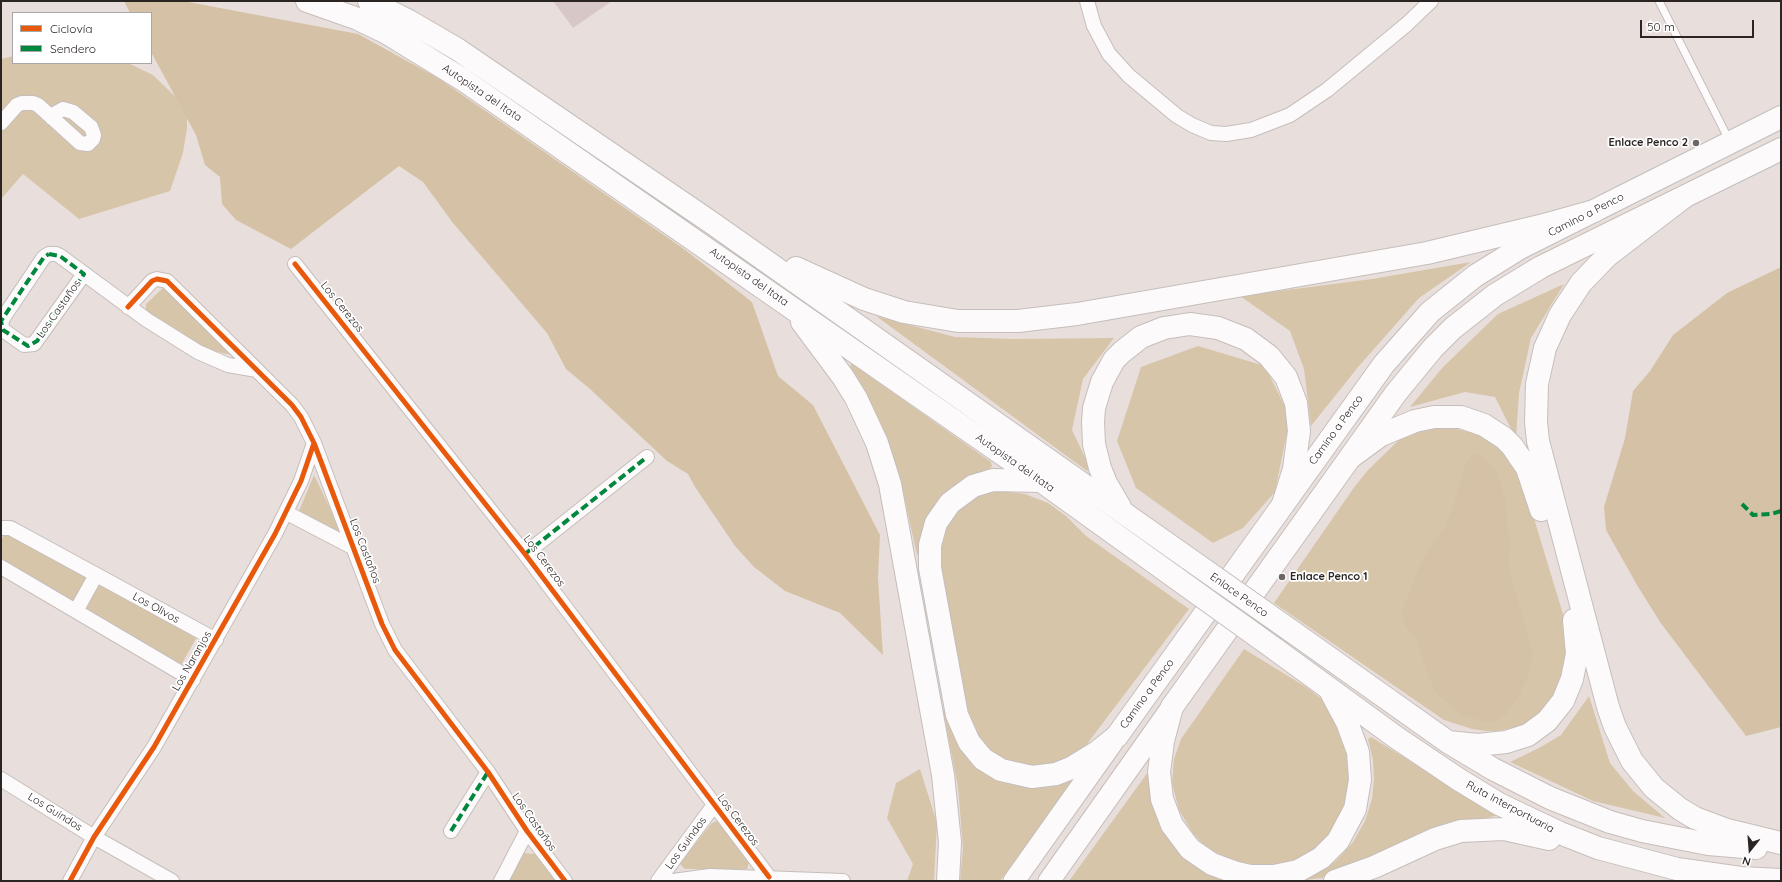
<!DOCTYPE html>
<meta charset="utf-8">
<style>
body{margin:0}
#map{position:relative;width:1782px;height:882px;overflow:hidden;background:#e8dfdc;font-family:Quicksand,sans-serif}
canvas{display:block}
.frame{position:absolute;inset:0;border:2px solid #2a2422;pointer-events:none}
.legend{position:absolute;left:12px;top:12px;width:140px;height:52px;box-sizing:border-box;background:#fff;border:1px solid #aaa7a7;margin:0;padding:5px 7px;list-style:none;font-size:12px;color:#2a2422}
.legend li{display:flex;align-items:center;gap:8px;height:20px}
.legend b{width:20px;border:1px solid #aaa7a7}
.north{position:absolute;left:1730px;top:830px;width:40px;height:40px;-webkit-text-stroke:3px #fff;paint-order:stroke;rotate:197deg;font-size:11px;font-weight:700;line-height:16px;text-align:center;color:#2a2422}
.north::after{content:'';display:block;margin:auto;width:14px;height:18px;background:#2a2422;clip-path:polygon(50% 0,100% 100%,50% 72%,0 100%)}
.scale{position:absolute;left:1640px;top:20px;width:114px;height:18px;box-sizing:border-box;border:2px solid #2a2422;border-top:0;padding-left:5px;font-size:12px;line-height:14px;white-space:nowrap;color:#2a2422;-webkit-text-stroke:3px #fff;paint-order:stroke}
</style>
<div id="map">
<canvas width="1782" height="882"></canvas>
<div class="frame"></div>
<ul class="legend">
<li><b style="height:5px;background:#e8590c"></b>Ciclovía</li>
<li><b style="height:5px;background:#00873e"></b>Sendero</li>
</ul>
<div class="north">N</div>
<div class="scale">50 m</div>
</div>
<script>
const g = document.querySelector('canvas').getContext('2d');
g.lineJoin = 'round';
function fillPath(path, color) { g.fillStyle = color; g.fill(path, 'evenodd'); }
const poly = rows => new Path2D(rows.map(r => 'M' + r).join(''));
function strokePath(path, color, width, dash) { g.strokeStyle = color; g.lineWidth = width; g.lineCap = dash ? 'butt' : 'round'; g.setLineDash(dash || []); g.stroke(path); }
function label(font, color, halo, rows, align = 'center') {
  g.font = font + ' Quicksand,sans-serif'; g.lineWidth = 3.5; g.setLineDash([]); g.textBaseline = 'middle'; g.strokeStyle = halo; g.fillStyle = color; for (const [text, x, y, turn = 0] of rows) {
    g.save(); g.translate(x, y); g.rotate((+turn || 0) * Math.PI / 180); g.textAlign = isNaN(turn) ? turn : align; if (halo) g.strokeText(text, 0, 0); g.fillText(text, 0, 0); g.restore();
  }
}
const green = poly([
 [13,56,13,63,128,63,153,75,187,108,187,128,183,153,170,191,79,219,23,174,1,199,1,59],
 [1471,262,1419,298,1359,366,1311,426,1304,369,1290,331,1240,296,1372,279],
 [1564,284,1531,338,1519,393,1516,439,1495,397,1465,392,1410,407,1443,367,1498,314],
 [164,287,232,355,208,350,146,313,146,304],
 [876,316,955,337,1013,339,1114,338,1083,379,1072,430,1090,468,1087,471],
 [1198,346,1265,366,1290,417,1275,492,1243,528,1213,543,1136,488,1117,441,1141,367],
 [851,363,991,462,992,466,921,554,917,555,900,478,850,371],
 [1436,428,1457,429,1477,434,1498,447,1508,457,1522,479,1566,624,1567,650,1559,688,1546,709,1522,726,1498,731,1486,731,1472,729,1444,720,1274,603,1355,486,1368,470,1400,439,1418,431],
 [314,475,345,539,299,511],
 [991,490,1025,494,1048,503,1066,516,1086,536,1189,609,1087,744,1068,759,1034,770,996,760,970,729,956,658,942,570,941,547,946,527,955,512,969,499],
 [7,529,198,635,180,667,1,566,1,540],
 [1244,649,1306,687,1323,700,1340,725,1351,770,1348,799,1336,827,1317,850,1294,861,1269,866,1246,864,1235,861,1211,850,1201,842,1192,832,1179,810,1172,783,1174,759,1181,739],
 [1589,696,1610,763,1633,791,1665,818,1593,801,1510,762,1539,748,1561,735],
 [943,710,948,710,953,732,963,753,971,763,988,776,1010,784,1033,788,1047,787,1075,777,1000,881,960,881,963,848,958,787],
 [1371,737,1498,815,1433,833,1348,871,1322,878,1305,880,1336,861,1353,842,1365,821,1372,799,1374,780,1373,760,1368,739],
 [920,769,937,823,934,881,907,881,913,864,887,818,896,783],
 [1148,772,1151,797,1205,872,1225,881,1069,881],
 [719,820,749,863,747,869,685,869,679,863,712,823],
 [522,853,536,854,556,881,507,881]
]);
const forest = poly([
 [124,1,183,1,358,34,438,78,684,249,752,302,778,376,813,405,880,535,878,578,883,655,840,613,785,591,754,567,735,546,695,487,688,474,667,461,590,389,566,369,547,333,453,223,423,182,399,166,291,249,236,220,222,204,220,177,205,165,196,135,151,52,151,13,130,13],
 [1781,267,1781,727,1746,736,1660,622,1637,585,1606,530,1604,507,1625,438,1633,391,1650,371,1673,335,1727,293],
 [1473,454,1480,454,1489,462,1497,472,1506,501,1507,525,1510,538,1509,561,1511,575,1533,654,1529,673,1518,698,1504,716,1494,722,1487,723,1460,714,1434,691,1415,637,1406,626,1401,613,1422,560,1444,527,1452,510,1465,465]
]);
const building = poly([
 [553,1,612,1,573,28]
]);
const service = poly([
 [1659,1,1729,140]
]);
const minor = poly([
 [1087,1,1094,26,1109,54,1129,76,1177,116,1192,125,1211,133,1226,134,1251,130,1290,115,1327,90,1407,24,1431,1],
 [1,123,17,105,22,103,33,103,38,105,80,143,88,144,93,139,94,135,91,127,73,112,63,109,54,114,52,118],
 [295,264,525,554,769,877],
 [84,274,34,344,24,345,3,330,1,324,3,318,44,257,49,254,56,254,60,256,147,320,198,352,228,365,257,370],
 [128,307,152,281,157,279,167,281,292,405,301,417,314,443,382,624,395,650,488,772,527,831,565,881],
 [287,513,354,548],
 [1,528,10,528,14,530,216,640],
 [525,554,647,457],
 [1,567,193,680],
 [76,611,96,575],
 [1,779,94,837,172,881],
 [451,831,488,772],
 [70,881,94,837,154,747,275,534,301,481,314,443],
 [501,881,527,831],
 [658,881,714,805],
 [673,881,710,876,843,881]
]);
const primary = poly([
 [1014,881,1112,743],
 [1049,881,1170,710]
]);
const trunk = poly([
 [1172,707,1396,393,1433,348,1453,328,1495,295,1541,267,1781,149],
 [1117,736,1384,364,1430,312,1475,276,1520,248,1781,117]
]);
const motorway = poly([
 [307,1,358,19,387,33,462,79,1041,481,1176,578],
 [369,1,409,21,457,49,712,223,1189,559],
 [1684,197,1607,256,1581,283,1560,315,1545,348,1537,384,1536,422,1538,441,1608,707,1615,727,1632,761,1654,788,1680,809,1695,818,1727,830,1781,843],
 [796,268,864,299,904,312,958,321,1018,321,1077,314,1427,253,1540,226,1594,211],
 [802,322,843,377,856,398,877,443,890,484,943,775,950,842,948,881],
 [1351,457,1381,435,1415,421,1434,417,1461,417,1484,425,1504,438,1512,446,1527,468,1541,510],
 [1041,481,993,480,973,486,950,503,936,523,930,545,930,568,957,715,969,742,983,759,1001,770,1032,777,1056,774,1071,768,1097,752,1117,736],
 [1120,507,1106,483,1100,468,1094,444,1093,422,1094,408,1102,382,1114,360,1122,352,1141,337,1164,328,1190,324,1218,328,1246,339,1269,356,1286,377,1296,403,1299,431,1294,469,1283,504],
 [1290,630,1448,742,1493,769,1550,798,1610,822,1642,831,1708,844,1756,848],
 [1275,649,1397,738,1458,779,1499,804,1560,833,1598,848,1677,869,1741,878,1781,880],
 [1172,707,1163,741,1159,772,1162,799,1172,825,1190,849,1212,864,1237,873,1250,876,1274,876,1298,871,1321,858,1338,841,1355,809,1360,780,1358,752,1347,722,1332,694],
 [1448,742,1478,745,1506,742,1528,735,1547,721,1563,701,1572,679,1577,654,1574,620],
 [1335,881,1374,867,1435,839,1461,831,1504,829,1549,839]
]);
const motorwayBridge = poly([
 [1189,559,1290,630],
 [1176,578,1275,649]
]);
const quiet = poly([
 [49,254,60,256,84,274,37,341,28,346,3,330,1,321,44,257,49,254],
 [1742,504,1753,515,1771,514,1781,511],
 [525,554,647,457],
 [451,831,488,772]
]);
const cycleway = poly([
 [295,264,525,554,769,877],
 [128,307,152,281,157,279,167,281,292,405,301,417,314,443,382,624,395,650,488,772,527,831,565,881],
 [70,881,94,837,154,747,275,534,301,481,314,443]
]);
const markers = [
 [1696,143,4,"#6c6563"],
 [1282,577,4,"#6c6563"]
];
const streetNames = [
 ["Autopista del Itata",482,93,34],
 ["Camino a Penco",1586,215,-27],
 ["Autopista del Itata",749,277,35],
 ["Los Cerezos",342,307,51],
 ["Los Castaños",59,309,-55],
 ["Camino a Penco",1336,430,-54],
 ["Autopista del Itata",1015,463,35],
 ["Los Castaños",365,551,69],
 ["Los Cerezos",544,561,53],
 ["Enlace Penco",1239,595,35],
 ["Los Olivos",156,608,29],
 ["Los Naranjos",192,661,-60],
 ["Camino a Penco",1147,694,-54],
 ["Ruta Interportuaria",1510,807,28],
 ["Los Guindos",55,812,32],
 ["Los Cerezos",738,820,53],
 ["Los Castaños",534,822,55],
 ["Los Guindos",686,843,-54]
];
const poiNames = [
 ["Enlace Penco 2",1688,143],
 ["Enlace Penco 1",1290,577,"left"]
];
fillPath(green, '#d7c5aa');
fillPath(forest, '#d5c2a6');
fillPath(building, '#d7c8c7');
strokePath(service, '#c5bebb', 9);
strokePath(minor, '#c5bebb', 16);
strokePath(primary, '#c5bebb', 23);
strokePath(trunk, '#c5bebb', 24);
strokePath(motorway, '#c5bebb', 24);
strokePath(service, '#fcfafa', 7);
strokePath(minor, '#fcfafa', 14);
strokePath(primary, '#fcfafa', 21);
strokePath(trunk, '#fcfafa', 22);
strokePath(motorway, '#fcfafa', 22);
strokePath(motorwayBridge, '#c5bebb', 24, []);
strokePath(motorwayBridge, '#fcfafa', 22);
strokePath(quiet, '#00873e', 4, [8, 4]);
strokePath(cycleway, '#e8590c', 5);
for (const [x, y, r, color] of markers) { const dot = new Path2D(); dot.arc(x, y, r, 0, 2 * Math.PI); g.fillStyle = color; g.fill(dot); strokePath(dot, '#fff', 1.5); }
label('11px', '#2a2422', '#fff', streetNames);
label('bold 11px', '#2a2422', '#fff', poiNames, 'right');
</script>
